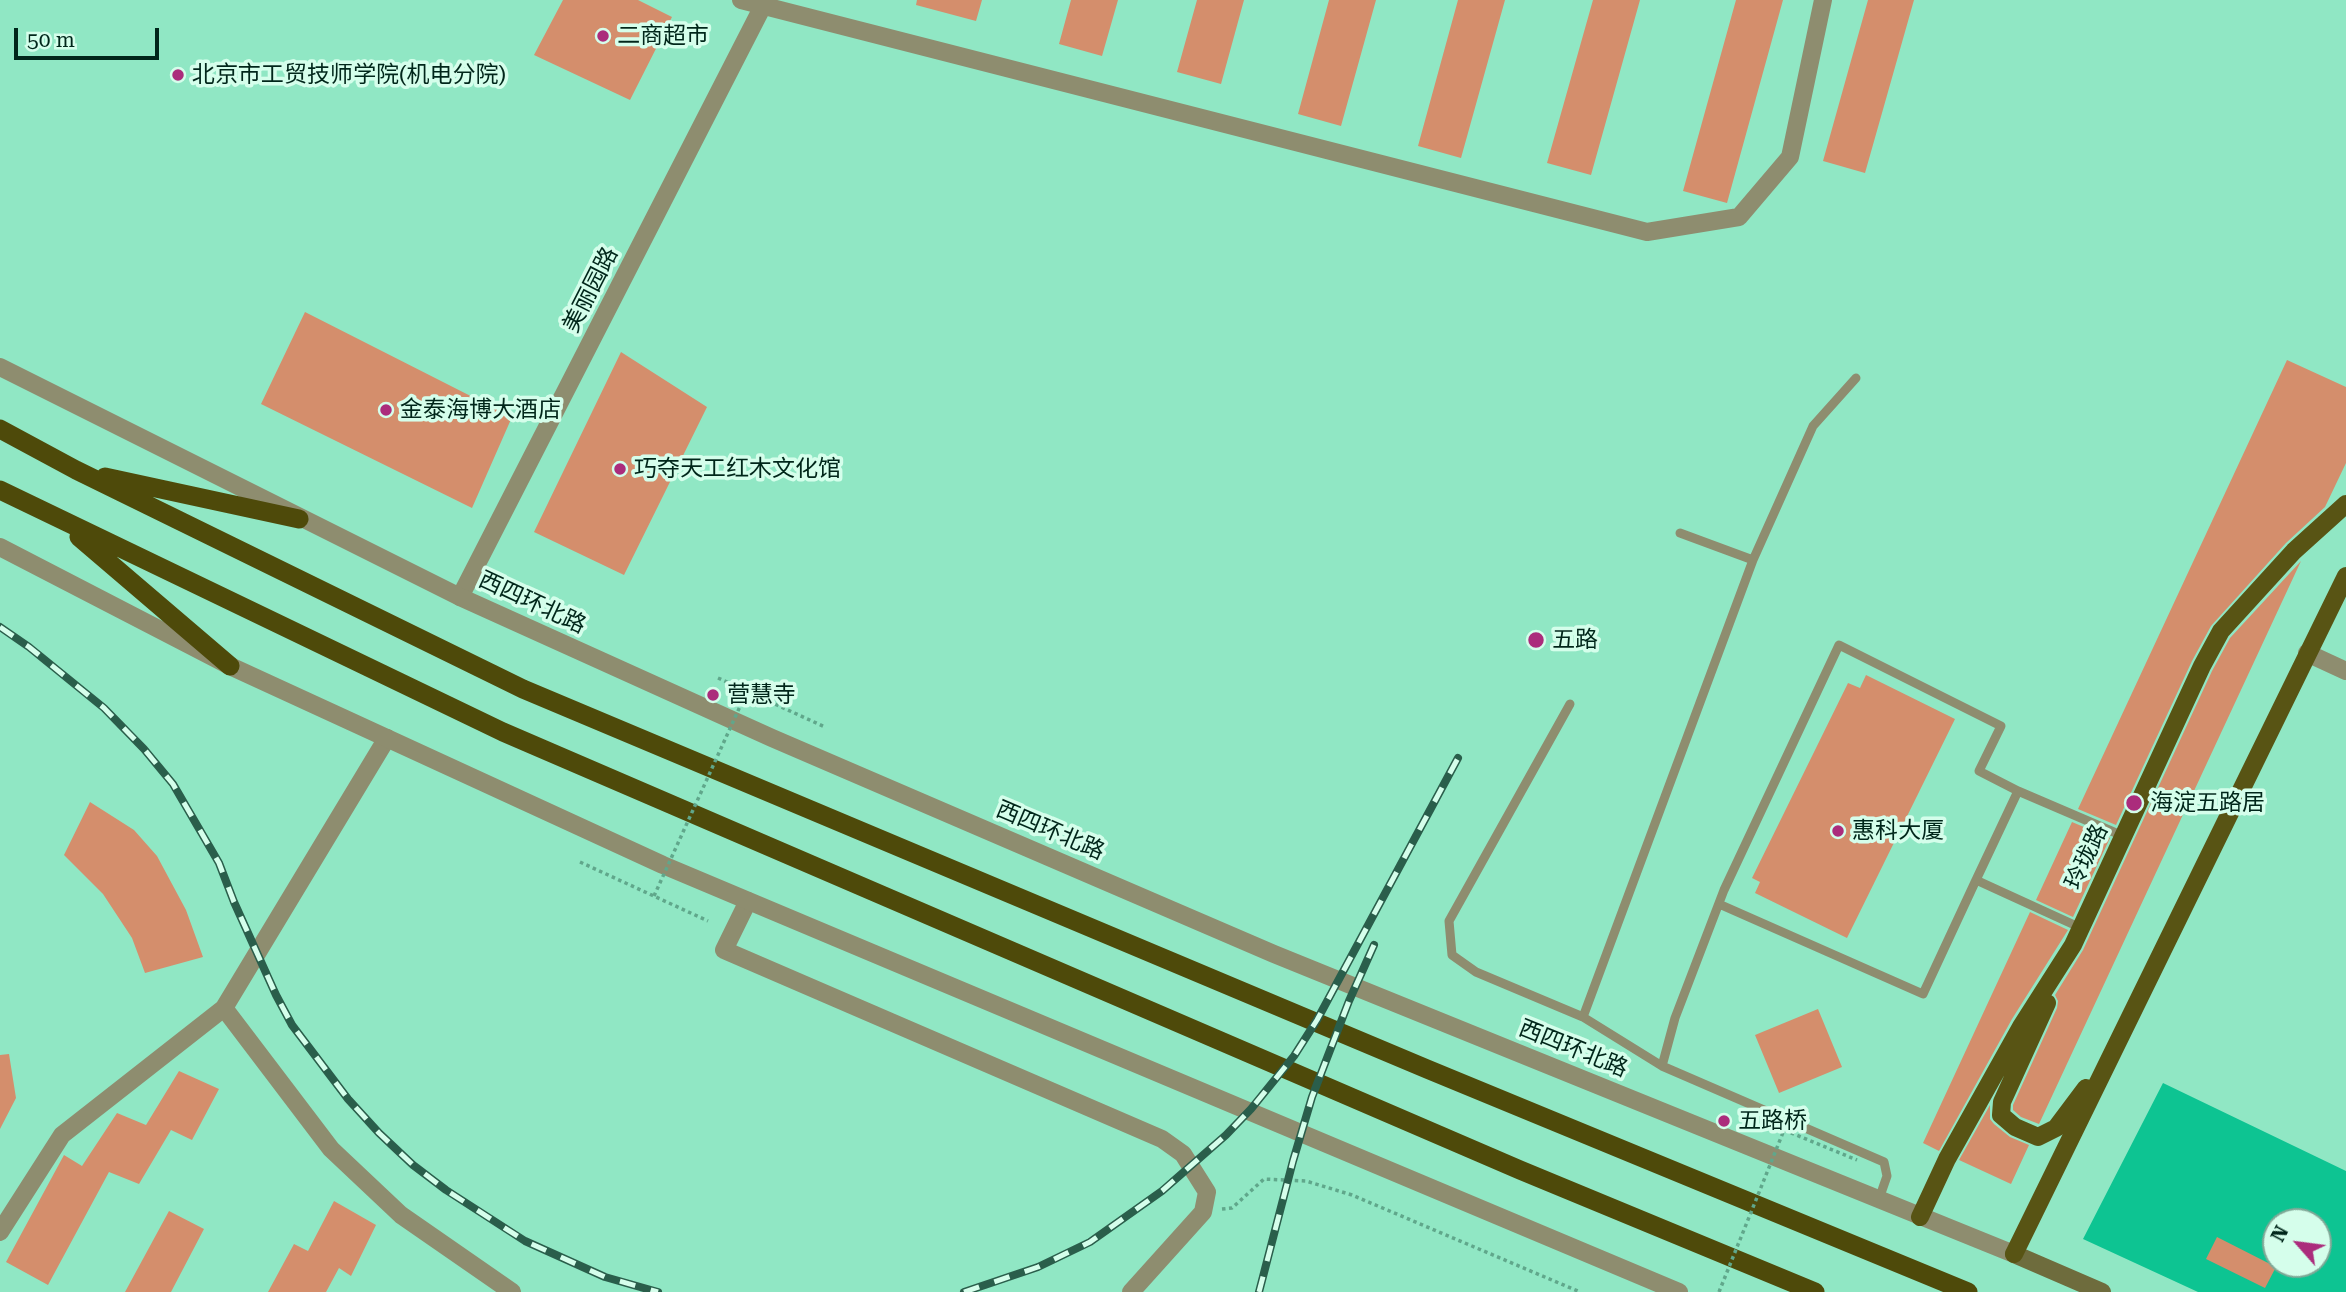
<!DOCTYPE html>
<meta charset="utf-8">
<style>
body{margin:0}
#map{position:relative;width:2346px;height:1292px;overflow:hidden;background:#90e7c4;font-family:"Roboto Serif",serif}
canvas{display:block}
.north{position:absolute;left:2262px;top:1208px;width:70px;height:70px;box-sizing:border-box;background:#d5feeb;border:2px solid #80a897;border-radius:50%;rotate:298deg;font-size:19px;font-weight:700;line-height:28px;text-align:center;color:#00261a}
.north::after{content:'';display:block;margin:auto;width:24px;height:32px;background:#ab2c7c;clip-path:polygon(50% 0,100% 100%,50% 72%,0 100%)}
.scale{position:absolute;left:14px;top:28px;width:145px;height:32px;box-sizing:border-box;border:4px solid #00261a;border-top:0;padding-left:9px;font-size:21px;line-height:24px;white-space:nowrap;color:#00261a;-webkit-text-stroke:5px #d5feeb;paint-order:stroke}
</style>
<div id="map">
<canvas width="2346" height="1292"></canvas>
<div class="north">N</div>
<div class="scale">50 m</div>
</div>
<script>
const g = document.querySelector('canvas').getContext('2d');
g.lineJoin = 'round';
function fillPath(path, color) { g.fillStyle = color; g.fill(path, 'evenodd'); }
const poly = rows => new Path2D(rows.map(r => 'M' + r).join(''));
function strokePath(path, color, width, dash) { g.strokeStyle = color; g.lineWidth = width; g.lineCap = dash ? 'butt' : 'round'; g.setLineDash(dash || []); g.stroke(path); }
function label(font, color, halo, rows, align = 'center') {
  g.font = font + ' "Roboto Serif","Noto Sans SC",serif'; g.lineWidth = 7; g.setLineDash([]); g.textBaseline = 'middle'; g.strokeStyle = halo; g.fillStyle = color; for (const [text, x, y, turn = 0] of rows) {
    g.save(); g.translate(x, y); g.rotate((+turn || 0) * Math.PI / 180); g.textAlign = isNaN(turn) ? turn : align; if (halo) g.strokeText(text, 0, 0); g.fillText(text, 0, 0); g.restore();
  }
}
const green = poly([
 [2163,1083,2346,1171,2346,1292,2198,1292,2083,1239],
 [2276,1222,2318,1222,2318,1264,2276,1264]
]);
const building = poly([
 [563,0,638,0,672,17,630,100,534,55],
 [917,0,982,0,976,21,916,5],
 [1071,0,1118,0,1102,56,1059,44],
 [1197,0,1244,0,1221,84,1177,72],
 [1329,0,1376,0,1341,126,1298,114],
 [1458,0,1505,0,1461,158,1418,146],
 [1593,0,1640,0,1591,175,1547,163],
 [1736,0,1783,0,1727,203,1683,191],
 [1868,0,1914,0,1865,173,1823,161],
 [305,312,512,417,472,508,261,404],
 [621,352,707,407,624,575,534,532],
 [2287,360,2346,387,2346,463,2325,507,2286,543,2211,626,2192,661,2116,825,2078,809],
 [2301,561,2039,1124,2021,1117,2013,1110,2013,1105,2057,1008,2058,1001,2055,995,2083,950,2212,671,2230,638],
 [1866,675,1955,719,1847,938,1755,893,1760,882,1752,878,1848,683,1860,688],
 [90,802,134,830,157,856,186,910,203,957,145,973,132,938,103,894,64,855],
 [2072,822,2110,838,2073,917,2036,900],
 [2030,912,2068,930,2012,1019,1939,1151,1923,1143],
 [1818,1009,1842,1067,1779,1093,1755,1035],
 [9,1054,16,1098,0,1129,0,1055],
 [179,1071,219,1089,192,1140,171,1130,139,1184,109,1172,48,1285,6,1262,64,1155,82,1166,117,1113,146,1125],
 [1990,1105,1990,1119,1994,1124,2010,1137,2029,1145,2011,1184,1959,1160],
 [334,1201,376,1225,351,1276,339,1268,326,1292,268,1292,294,1244,308,1251],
 [169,1211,204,1229,171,1292,125,1292],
 [2217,1237,2276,1267,2265,1288,2206,1259]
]);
const path = poly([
 [718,678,825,727],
 [580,862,708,921],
 [1222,1209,1232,1208,1264,1179,1306,1181,1352,1195,1580,1292]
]);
const service = poly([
 [1856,378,1813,426,1753,560,1583,1017,1662,1066,1884,1162,1887,1176,1879,1199],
 [1680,533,1753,560],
 [1570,704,1449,921,1452,955,1476,972,1583,1017],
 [1976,880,2018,791,2123,836],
 [1719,904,1923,994,1976,880,2081,928],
 [1662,1066,1675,1018,1724,890,1839,645,2001,726,1979,771,2018,791]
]);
const minor = poly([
 [741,0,1647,232,1739,217,1790,157,1823,0],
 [460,597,766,0],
 [2307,653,2346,671],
 [748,901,724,950,1162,1139,1183,1154,1207,1192,1203,1212,1131,1292],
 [224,1008,331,1149,401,1215,512,1292],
 [0,1232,62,1135,224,1008,387,738]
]);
const tertiary = poly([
 [0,367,460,597,772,738,1274,954,2014,1254],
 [0,547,230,666,663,865,1679,1292]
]);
const secondary = poly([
 [2014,1254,2102,1292]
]);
const primary = poly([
 [2047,1003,2002,1102,2001,1115,2015,1127,2038,1137,2056,1128,2086,1088],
 [1920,1217,1947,1159,2022,1025,2073,945,2202,666,2221,631,2294,551,2346,504],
 [2014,1254,2346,576]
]);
const trunk = poly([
 [0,429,76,470,523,689,1427,1069,1968,1292],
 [105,477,299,519],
 [0,490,503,732,1520,1170,1815,1292],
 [79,537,230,666]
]);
const rail = poly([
 [0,627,29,647,104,708,144,749,173,784,219,863,234,902,276,995,292,1025,348,1099,379,1133,413,1165,446,1190,525,1241,605,1277,658,1292],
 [964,1292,1038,1267,1090,1242,1162,1191,1226,1135,1251,1109,1294,1056,1317,1020,1458,758],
 [1259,1292,1293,1161,1312,1097,1349,1001,1374,945]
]);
const pathBridge = poly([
 [654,896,747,691],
 [1719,1292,1784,1130,1857,1160]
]);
const markers = [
 [603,36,7,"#ab2c7c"],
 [178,75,7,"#ab2c7c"],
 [386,410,7,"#ab2c7c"],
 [620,469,7,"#ab2c7c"],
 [1536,640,9,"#ab2c7c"],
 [713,695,7,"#ab2c7c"],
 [2134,803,9,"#ab2c7c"],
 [1838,831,7,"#ab2c7c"],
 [1724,1121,7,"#ab2c7c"]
];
const poiNames = [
 ["二商超市",617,36],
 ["北京市工贸技师学院(机电分院)",192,75],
 ["金泰海博大酒店",400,410],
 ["巧夺天工红木文化馆",634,469],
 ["五路",1552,640],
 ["营慧寺",727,695],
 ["海淀五路居",2150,803],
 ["惠科大厦",1852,831],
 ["五路桥",1738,1121]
];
const streetNames = [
 ["美丽园路",591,290,-63],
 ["西四环北路",532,603,25],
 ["西四环北路",1050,831,23],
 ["玲珑路",2087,857,-65],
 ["西四环北路",1573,1049,22]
];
fillPath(green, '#0dc492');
fillPath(building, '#d48e6c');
strokePath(path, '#60a78b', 3.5, [3.5, 3.5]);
strokePath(service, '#8e8d6f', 9);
strokePath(minor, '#8e8d6f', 18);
strokePath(tertiary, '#8e8d6f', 18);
strokePath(secondary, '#6e6c3d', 18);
strokePath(primary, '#585414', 18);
strokePath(trunk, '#4e4a0a', 19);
strokePath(rail, '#2a5e4b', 8);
strokePath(rail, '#d5feeb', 5, [16]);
strokePath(pathBridge, '#60a78b', 3.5, [3.5, 3.5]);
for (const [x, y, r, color] of markers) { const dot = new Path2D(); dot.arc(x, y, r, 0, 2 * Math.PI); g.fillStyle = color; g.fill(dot); strokePath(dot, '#d5feeb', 2.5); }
label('23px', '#00261a', '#d5feeb', poiNames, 'left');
label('23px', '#00261a', '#d5feeb', streetNames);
</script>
